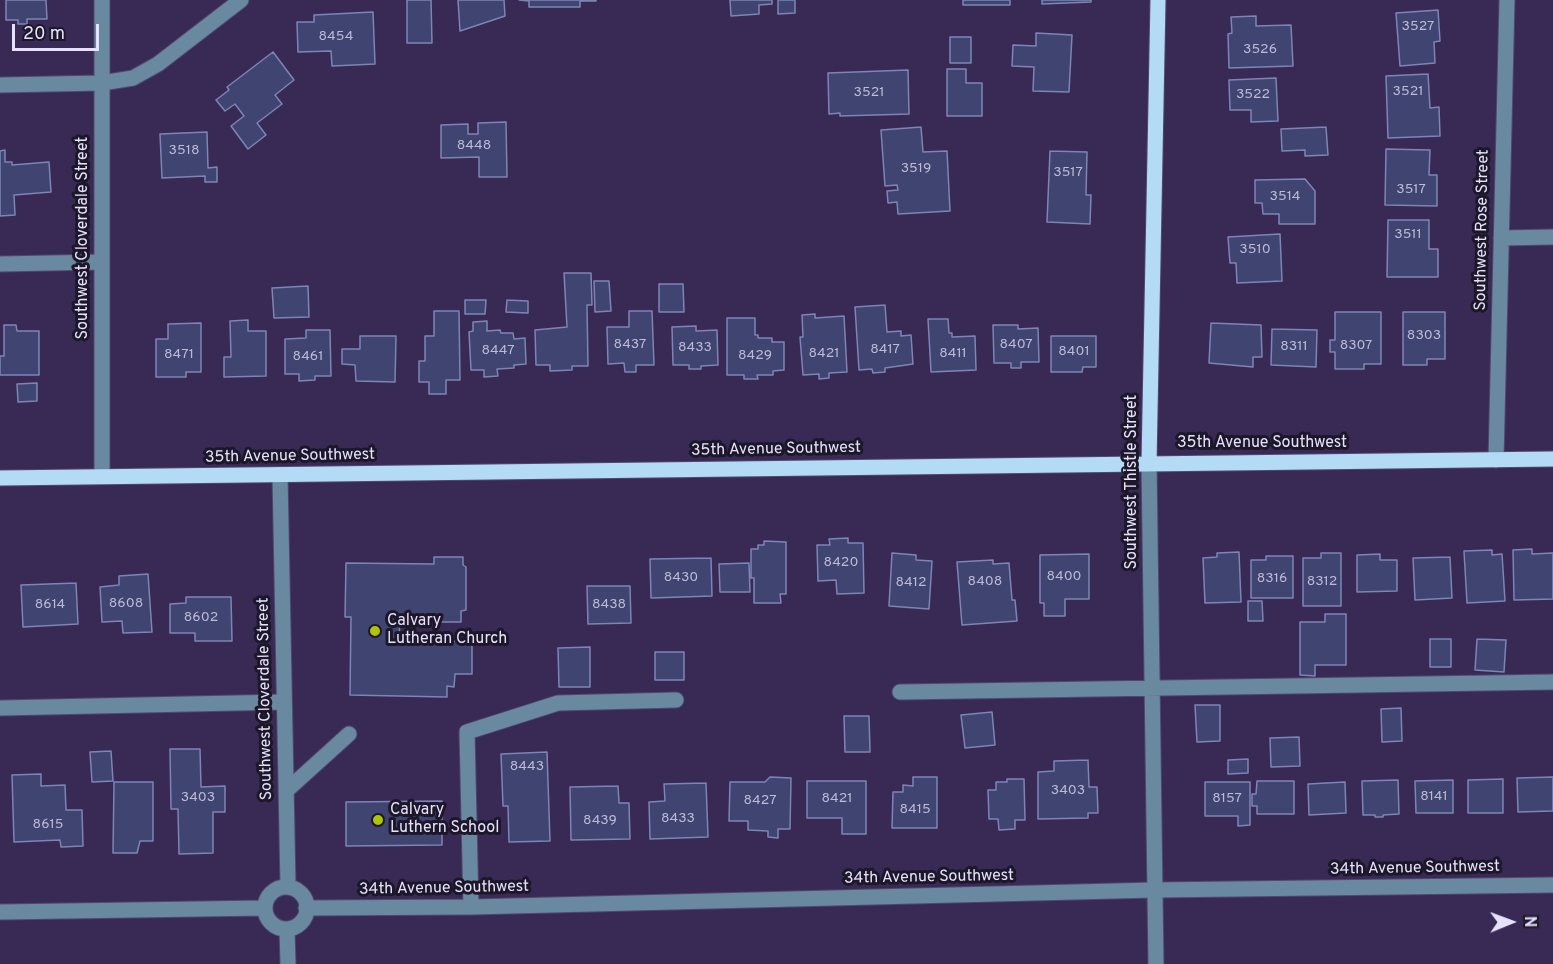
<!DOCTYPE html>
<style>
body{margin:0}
#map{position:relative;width:1553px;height:964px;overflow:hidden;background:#382a54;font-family:Overpass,sans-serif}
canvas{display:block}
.north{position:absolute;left:1481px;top:892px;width:60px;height:60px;-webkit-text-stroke:4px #1d172a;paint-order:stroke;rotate:89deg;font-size:16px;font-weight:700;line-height:24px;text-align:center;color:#e8e1fc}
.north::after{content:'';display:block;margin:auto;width:21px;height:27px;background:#e8e1fc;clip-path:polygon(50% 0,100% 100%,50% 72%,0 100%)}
.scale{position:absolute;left:12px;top:24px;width:87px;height:27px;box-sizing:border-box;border:3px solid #e8e1fc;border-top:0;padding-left:8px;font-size:18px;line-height:21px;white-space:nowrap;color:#e8e1fc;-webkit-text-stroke:4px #1d172a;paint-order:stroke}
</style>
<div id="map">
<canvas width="1553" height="964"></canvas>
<div class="north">N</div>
<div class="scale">20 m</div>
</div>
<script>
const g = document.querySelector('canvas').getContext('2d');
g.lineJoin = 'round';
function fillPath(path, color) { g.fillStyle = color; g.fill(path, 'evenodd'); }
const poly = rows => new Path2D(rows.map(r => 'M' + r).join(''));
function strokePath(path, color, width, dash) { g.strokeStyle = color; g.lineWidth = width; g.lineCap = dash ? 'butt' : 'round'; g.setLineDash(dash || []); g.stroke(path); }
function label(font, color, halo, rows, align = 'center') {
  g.font = font + ' Overpass,sans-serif'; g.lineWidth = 6; g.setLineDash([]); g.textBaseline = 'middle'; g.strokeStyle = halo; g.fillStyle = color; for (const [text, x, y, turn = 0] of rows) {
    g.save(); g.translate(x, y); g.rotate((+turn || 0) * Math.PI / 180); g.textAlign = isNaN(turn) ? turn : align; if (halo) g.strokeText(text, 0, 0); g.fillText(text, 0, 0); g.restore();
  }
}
const building = poly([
 [6,0,46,0,47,19,27,19,27,24,18,24,18,20,6,20,6,0],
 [407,0,431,0,432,43,407,43,407,0],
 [458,0,504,0,505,16,460,31,458,0],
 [519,0,596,0,596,1,580,1,580,7,529,7,529,1,519,0],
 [730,0,772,0,772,4,759,5,759,14,731,16,730,0],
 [778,0,795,0,795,13,778,14,778,0],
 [963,0,1010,0,1010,5,963,5,963,0],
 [1042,0,1091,0,1091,2,1042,4,1042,0],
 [1438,10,1440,41,1434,42,1435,63,1400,66,1396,13,1438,10],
 [373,12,375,64,332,66,331,51,298,52,297,22,314,22,314,15,373,12],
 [1256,16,1256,26,1291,25,1293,66,1229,68,1228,34,1232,33,1231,17,1256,16],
 [1036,33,1072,35,1069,92,1033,91,1034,67,1012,66,1013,45,1036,46,1036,33],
 [950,37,971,37,971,63,950,63,950,37],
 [273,52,294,80,275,95,282,104,257,123,266,135,248,149,231,126,244,116,235,104,225,111,216,100,229,90,227,87,273,52],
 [947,69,966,69,966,83,982,83,982,116,947,116,947,69],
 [908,70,909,114,840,116,840,113,829,114,828,73,908,70],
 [1428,74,1430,108,1439,107,1440,136,1388,138,1386,76,1428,74],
 [1276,78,1278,121,1251,122,1251,110,1230,110,1229,80,1276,78],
 [506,122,507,177,479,177,479,157,441,158,441,125,468,124,468,134,478,134,478,123,506,122],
 [921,127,923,152,947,151,950,211,898,214,897,202,888,203,887,191,898,190,897,185,885,186,881,130,921,127],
 [1326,127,1328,155,1305,156,1305,150,1282,151,1281,129,1326,127],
 [207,132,208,168,217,167,217,182,205,182,205,176,162,178,160,134,207,132],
 [1386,149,1430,150,1429,175,1437,175,1437,206,1385,205,1386,149],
 [5,150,5,162,12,162,12,165,49,162,51,192,14,195,15,215,0,216,0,151,5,150],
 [1050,151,1087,152,1086,195,1091,195,1090,224,1047,222,1050,151],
 [1305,179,1315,191,1315,224,1279,224,1279,214,1263,214,1262,203,1255,203,1255,180,1305,179],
 [1388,220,1429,220,1429,249,1438,249,1438,277,1387,277,1388,220],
 [1280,234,1282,281,1237,283,1236,263,1230,263,1228,237,1280,234],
 [564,273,591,273,592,305,587,305,588,366,572,366,572,370,550,371,550,365,536,365,535,330,567,327,564,273],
 [594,281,609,281,611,311,595,312,594,281],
 [659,284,683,284,684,312,659,312,659,284],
 [308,286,309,317,274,318,272,288,308,286],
 [465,300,486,300,485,314,465,314,465,300],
 [507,300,528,301,528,313,506,312,507,300],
 [885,305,887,332,901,331,901,336,911,335,913,364,885,368,885,372,873,373,872,369,859,370,855,307,885,305],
 [434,311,459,311,460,380,446,380,446,394,429,394,429,382,419,382,419,361,425,361,425,336,434,336,434,311],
 [629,311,652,311,654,365,636,365,636,372,625,372,624,363,608,364,607,327,629,327,629,311],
 [1335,312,1381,312,1381,364,1364,364,1364,369,1335,369,1335,352,1330,352,1330,340,1335,340,1335,312],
 [1403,312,1445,312,1445,359,1427,359,1427,365,1403,365,1403,312],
 [815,314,815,318,844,316,847,372,829,373,829,378,819,379,819,374,803,375,800,337,803,337,802,315,815,314],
 [727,318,755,318,755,335,758,335,758,338,772,338,772,342,784,342,784,370,773,371,773,375,757,375,758,379,744,379,744,375,727,375,727,318],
 [928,319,948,319,949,333,952,333,952,337,975,336,976,370,931,372,928,319],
 [248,320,248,331,266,331,266,376,224,377,224,357,231,357,230,321,248,320],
 [487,321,487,331,500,330,501,333,513,333,514,339,525,338,526,364,514,365,514,368,497,369,498,376,484,377,484,370,471,370,469,332,473,331,473,322,487,321],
 [201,323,201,372,186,372,186,377,156,377,156,339,168,339,168,324,201,323],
 [1211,323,1261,325,1262,357,1253,357,1253,367,1209,363,1211,323],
 [4,325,16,325,17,331,39,331,39,375,0,375,0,356,4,356,4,325],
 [993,325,1018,325,1018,329,1038,328,1039,362,1021,362,1021,368,1011,368,1011,363,994,363,993,325],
 [696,326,696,331,717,330,718,365,701,366,701,369,689,369,689,365,673,365,672,327,696,326],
 [1272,329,1317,330,1316,367,1271,365,1272,329],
 [306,330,330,330,331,376,315,376,315,380,299,381,299,374,285,374,285,339,306,338,306,330],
 [360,336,396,336,395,382,356,381,355,365,342,364,342,349,360,349,360,336],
 [1051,336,1096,336,1096,367,1083,367,1082,372,1051,372,1051,336],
 [37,383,37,401,18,402,17,384,37,383],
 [848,538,848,543,863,543,864,593,837,594,836,580,818,581,817,545,830,545,829,539,848,538],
 [764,541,786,542,786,594,780,594,781,603,754,603,754,578,751,578,751,549,758,549,758,545,764,545,764,541],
 [1532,549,1532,554,1553,553,1553,599,1514,600,1513,550,1532,549],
 [1492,550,1492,555,1502,554,1505,601,1467,603,1464,551,1492,550],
 [1239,552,1241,602,1205,603,1203,558,1217,557,1217,553,1239,552],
 [892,553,916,555,916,560,932,561,929,609,889,606,892,553],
 [1321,553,1341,553,1341,606,1303,606,1303,558,1321,558,1321,553],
 [1089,554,1089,599,1065,599,1065,616,1044,616,1044,603,1040,603,1040,555,1089,554],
 [1380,554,1380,560,1397,560,1397,591,1357,592,1357,555,1380,554],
 [1266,556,1293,556,1293,598,1251,598,1251,560,1266,560,1266,556],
 [434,557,463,557,463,565,466,567,466,610,461,611,461,622,439,622,439,617,400,617,399,641,472,641,472,674,455,674,454,687,447,686,447,697,350,695,351,617,345,617,346,563,434,564,434,557],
 [1450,557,1452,598,1415,600,1413,558,1450,557],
 [711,558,712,596,651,598,650,559,711,558],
 [993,560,993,564,1009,563,1012,600,1015,600,1017,621,962,625,957,562,993,560],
 [749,563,750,592,720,592,719,564,749,563],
 [148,574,152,632,123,633,122,621,102,622,100,587,119,585,119,576,148,574],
 [76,583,78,624,23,627,21,585,76,583],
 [587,586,630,586,631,623,588,624,587,586],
 [186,597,231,597,232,641,195,641,195,633,170,633,170,604,186,603,186,597],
 [1248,601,1262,601,1263,621,1248,621,1248,601],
 [1325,614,1346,614,1346,665,1315,665,1315,676,1300,675,1300,622,1325,622,1325,614],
 [1430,639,1451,639,1451,667,1430,667,1430,639],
 [1477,639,1506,640,1504,672,1475,670,1477,639],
 [590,647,590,687,559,687,558,648,590,647],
 [655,652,684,652,684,680,655,680,655,652],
 [1195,705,1220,705,1220,741,1197,742,1195,705],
 [1401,708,1402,741,1382,742,1381,709,1401,708],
 [992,712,995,745,965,748,961,715,992,712],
 [844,716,869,716,870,752,845,752,844,716],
 [1299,737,1300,766,1271,767,1270,738,1299,737],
 [170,749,200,749,201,787,225,786,225,812,213,812,213,853,179,854,178,809,171,809,170,749],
 [111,751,113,781,92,782,90,752,111,751],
 [547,752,550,841,509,842,508,806,503,806,501,754,547,752],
 [1248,759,1248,773,1228,774,1228,760,1248,759],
 [1088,760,1089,787,1097,787,1098,813,1088,813,1088,818,1038,819,1038,772,1054,771,1054,761,1088,760],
 [41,774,41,786,65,785,66,810,82,810,83,846,61,847,60,840,14,842,12,775,41,774],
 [770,777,791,778,790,829,778,829,778,838,768,837,768,831,748,830,748,821,729,821,730,782,765,782,770,777],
 [913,777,937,777,937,828,892,828,893,792,903,792,903,785,913,786,913,777],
 [1553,777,1553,811,1518,812,1517,778,1553,777],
 [1007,779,1024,779,1025,820,1015,820,1015,829,999,830,998,819,989,819,988,790,996,790,996,782,1007,782,1007,779],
 [1503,779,1503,813,1468,813,1468,780,1503,779],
 [1398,780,1399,814,1383,815,1383,817,1375,817,1375,815,1363,815,1362,781,1398,780],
 [1453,780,1453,813,1416,813,1415,781,1453,780],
 [807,781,866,781,866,834,842,834,842,818,807,818,807,781],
 [1257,781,1294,781,1294,814,1257,814,1257,806,1252,806,1252,794,1256,794,1257,781],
 [114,782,153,782,153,841,140,841,137,853,113,853,114,782],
 [1205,782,1250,782,1250,825,1238,826,1238,816,1205,816,1205,782],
 [1345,782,1346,813,1309,815,1308,784,1345,782],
 [706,783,708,837,650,839,649,802,665,801,664,784,706,783],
 [618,786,619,803,629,803,630,839,571,840,570,787,618,786],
 [442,801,442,845,346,846,346,802,442,801]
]);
const minor = poly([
 [0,85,102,83,133,78,158,64,241,0],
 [1501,238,1553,237],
 [0,264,102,262],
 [1496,460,1507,0],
 [1149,463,1156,964],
 [280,475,288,886],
 [102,476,102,0],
 [900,692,1553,682],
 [0,708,284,702],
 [286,791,349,734],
 '265 908a21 21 0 1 1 42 0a21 21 0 1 1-42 0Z',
 [471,907,467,732,558,703,676,700],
 [306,908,471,907,1155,890,1553,885],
 [0,912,265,908],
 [287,929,288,964]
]);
const major = poly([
 [1149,463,1158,0],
 [0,478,1553,459]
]);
const markers = [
 [375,631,6,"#afc505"],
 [378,820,6,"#afc505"]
];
const numberNames = [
 ["3527",1418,27],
 ["8454",336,37],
 ["3526",1260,50],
 ["3521",1408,92],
 ["3521",869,93],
 ["3522",1253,95],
 ["8448",474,146],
 ["3518",184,151],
 ["3519",916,169],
 ["3517",1068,173],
 ["3517",1411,190],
 ["3514",1285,197],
 ["3511",1408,235],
 ["3510",1255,250],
 ["8303",1424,336],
 ["8437",630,345],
 ["8407",1016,345],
 ["8307",1356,346],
 ["8311",1294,347],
 ["8433",695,348],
 ["8417",885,350],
 ["8447",498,351],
 ["8401",1074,352],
 ["8421",824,354],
 ["8411",953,354],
 ["8471",179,355],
 ["8429",755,356],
 ["8461",308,357],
 ["8420",841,563],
 ["8400",1064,577],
 ["8430",681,578],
 ["8316",1272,579],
 ["8408",985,582],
 ["8312",1322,582],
 ["8412",911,583],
 ["8608",126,604],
 ["8614",50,605],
 ["8438",609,605],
 ["8602",201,618],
 ["8443",527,767],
 ["3403",1068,791],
 ["8141",1434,797],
 ["3403",198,798],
 ["8421",837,799],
 ["8157",1227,799],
 ["8427",760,801],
 ["8415",915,810],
 ["8433",678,819],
 ["8439",600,821],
 ["8615",48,825]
];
const streetNames = [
 ["Southwest Rose Street",1483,230,-89],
 ["Southwest Cloverdale Street",84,238,-90],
 ["35th Avenue Southwest",1262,444],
 ["35th Avenue Southwest",776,450,-1],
 ["35th Avenue Southwest",290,457,-1],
 ["Southwest Thistle Street",1133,482,-90],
 ["Southwest Cloverdale Street",266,699,-91],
 ["34th Avenue Southwest",1415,869,-1],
 ["34th Avenue Southwest",929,878,-1],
 ["34th Avenue Southwest",444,889,-1]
];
const poiNames = [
 ["Calvary",387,622],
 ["Lutheran Church",387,640],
 ["Calvary",390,811],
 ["Luthern School",390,829]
];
fillPath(building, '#3f4470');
strokePath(building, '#7e85b6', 1.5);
strokePath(minor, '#54476f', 17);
strokePath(major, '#54476f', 17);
strokePath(minor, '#68899f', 15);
strokePath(major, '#b3dbf6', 15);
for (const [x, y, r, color] of markers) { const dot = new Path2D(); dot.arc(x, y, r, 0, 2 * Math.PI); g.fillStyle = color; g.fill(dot); strokePath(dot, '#1d172a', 2); }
label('14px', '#bebad9', null, numberNames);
label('16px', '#e8e1fc', '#1d172a', streetNames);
label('16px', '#e8e1fc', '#1d172a', poiNames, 'left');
</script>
